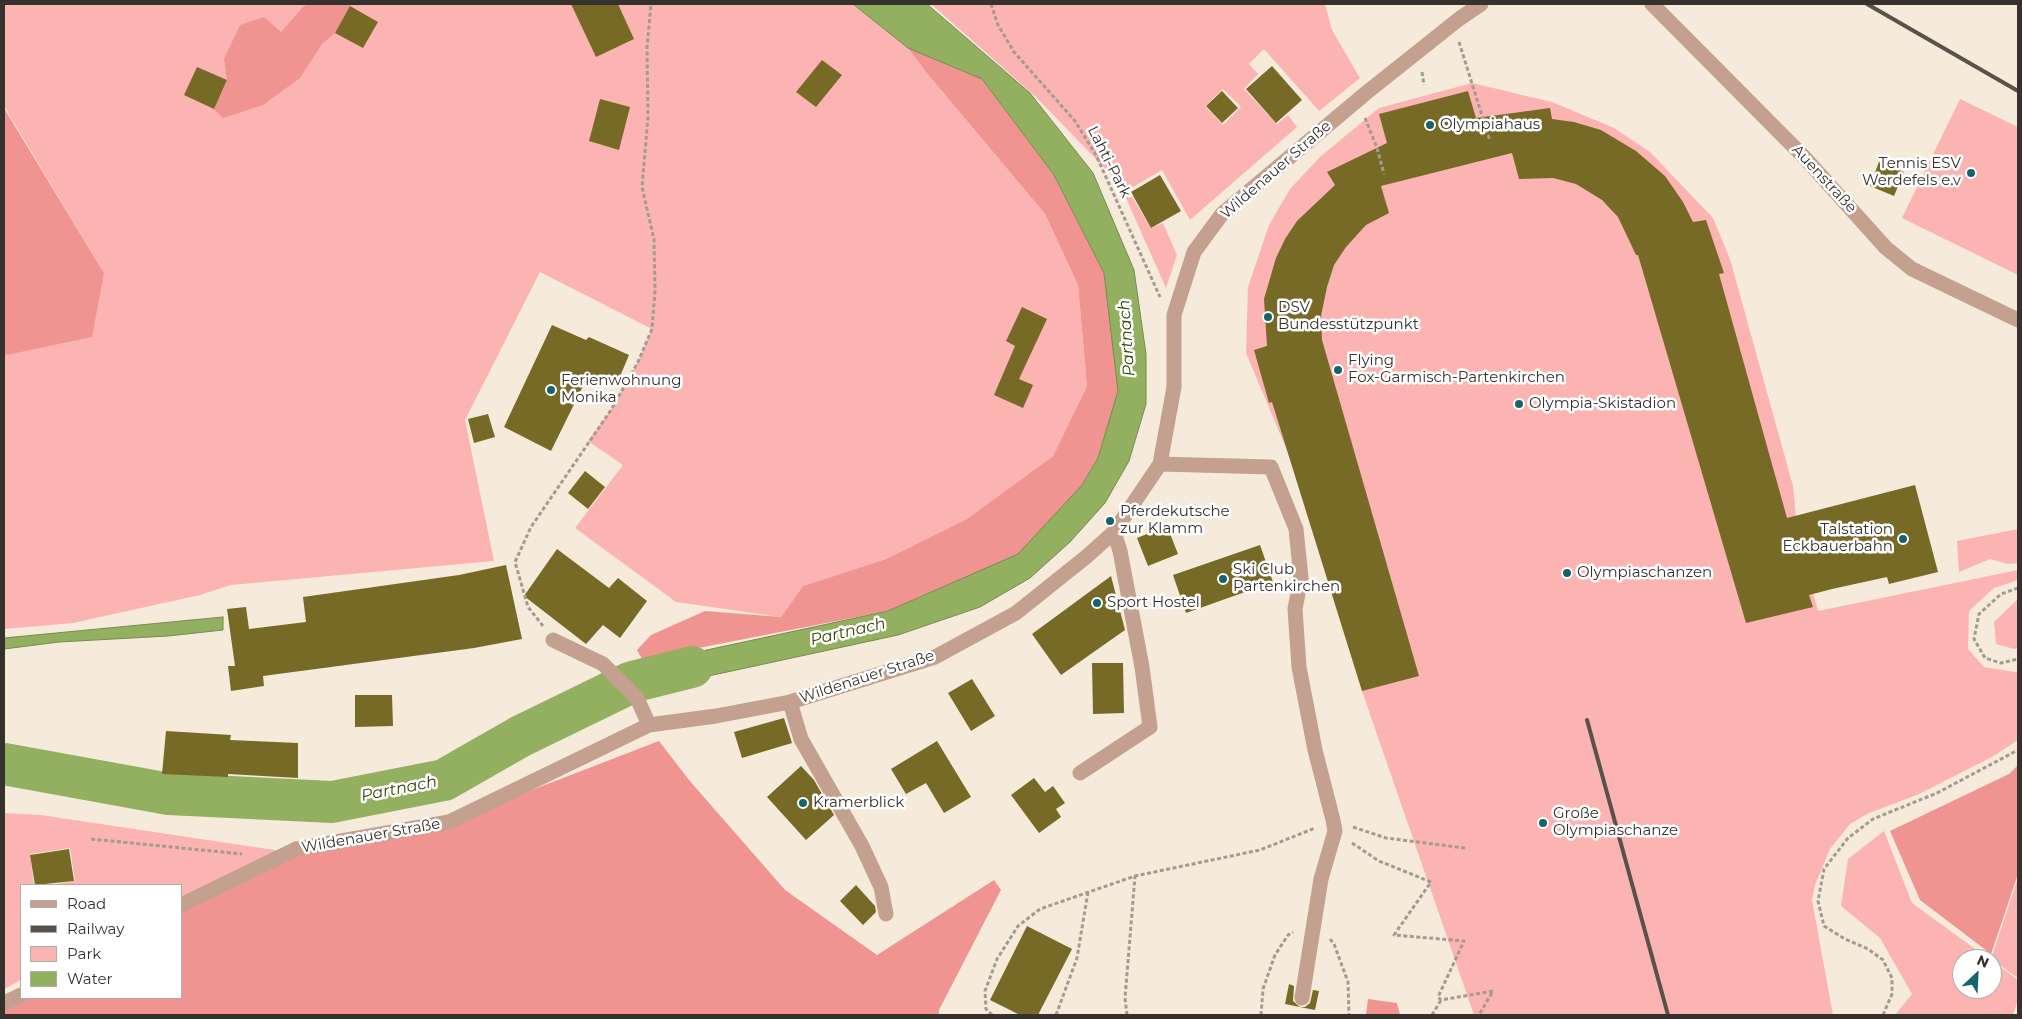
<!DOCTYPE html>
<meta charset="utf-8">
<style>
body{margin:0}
#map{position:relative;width:2022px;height:1019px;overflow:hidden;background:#f6eadb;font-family:Montserrat,sans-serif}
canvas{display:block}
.frame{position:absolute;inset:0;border:5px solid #36312c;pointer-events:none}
.legend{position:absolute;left:20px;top:884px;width:162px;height:115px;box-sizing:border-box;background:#fff;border:1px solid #afadab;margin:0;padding:6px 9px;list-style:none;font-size:15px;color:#36312c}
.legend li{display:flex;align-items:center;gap:10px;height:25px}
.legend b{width:25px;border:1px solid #afadab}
.north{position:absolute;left:1952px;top:949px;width:50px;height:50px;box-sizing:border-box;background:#fff;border:1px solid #afadab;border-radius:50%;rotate:25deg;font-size:14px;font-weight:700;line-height:20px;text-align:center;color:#36312c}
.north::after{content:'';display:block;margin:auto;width:18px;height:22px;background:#16646b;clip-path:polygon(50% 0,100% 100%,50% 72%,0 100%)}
</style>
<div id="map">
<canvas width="2022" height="1019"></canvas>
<div class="frame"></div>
<ul class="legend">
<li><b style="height:6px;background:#c4a08e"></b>Road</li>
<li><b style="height:6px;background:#58524b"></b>Railway</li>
<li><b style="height:14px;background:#fbb4b2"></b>Park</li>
<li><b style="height:14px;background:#93b061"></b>Water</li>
</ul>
<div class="north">N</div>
</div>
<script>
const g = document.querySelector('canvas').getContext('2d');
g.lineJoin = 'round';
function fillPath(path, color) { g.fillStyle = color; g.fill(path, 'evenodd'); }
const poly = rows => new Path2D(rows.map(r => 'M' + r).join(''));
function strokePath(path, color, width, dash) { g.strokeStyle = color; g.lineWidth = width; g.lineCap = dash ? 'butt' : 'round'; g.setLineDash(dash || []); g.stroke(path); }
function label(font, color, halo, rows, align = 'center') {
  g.font = font + ' Montserrat,sans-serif'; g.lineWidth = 5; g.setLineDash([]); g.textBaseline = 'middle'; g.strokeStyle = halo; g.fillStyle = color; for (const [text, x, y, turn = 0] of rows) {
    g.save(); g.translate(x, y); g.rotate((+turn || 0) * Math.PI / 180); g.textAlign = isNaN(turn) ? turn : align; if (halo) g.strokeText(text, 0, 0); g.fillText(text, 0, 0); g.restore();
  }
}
const green = poly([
 [4,4,853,4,908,48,926,72,1045,214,1078,285,1087,386,1053,456,967,519,886,559,803,586,781,617,676,602,575,528,623,465,588,441,611,410,638,362,652,329,540,272,465,420,494,561,231,585,200,595,73,623,4,629,4,352,7,355,104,273,4,106],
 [931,4,1325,4,1332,30,1360,78,1319,111,1264,49,1249,64,1258,74,1244,89,1277,124,1288,115,1297,127,1190,220,1162,170,1128,190,1151,228,1163,223,1177,255,1166,288,1121,187,1123,187,1035,96],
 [1223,89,1241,107,1223,125,1205,106],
 [1472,83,1552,102,1614,128,1650,152,1713,218,1730,259,1793,486,1798,539,1818,611,2018,570,2018,580,1994,588,1969,611,1968,649,1984,667,2015,672,2018,671,2018,740,1992,757,1917,795,1869,813,1850,824,1830,849,1815,885,1812,900,1833,1015,1474,1015,1362,691,1289,455,1246,353,1248,287,1269,225,1290,189,1320,157,1379,108],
 [1960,99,2018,127,2018,275,1902,218],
 [2018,529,2018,563,2008,564,1990,559,1959,572,1957,541],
 [2018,599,2018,648,2014,649,1996,644,1994,622],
 [4,813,41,815,281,851,181,901,181,885,49,885,75,881,70,848,30,854,34,885,21,885,21,980,4,989],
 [1884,831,1912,903,1989,959,1962,959,1962,989,1992,989,1992,961,2018,980,2018,1000,2013,1015,1895,1015,1912,994,1880,938,1841,906,1848,859],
 [2018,878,2018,978,1991,959]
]);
const forest = poly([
 [310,4,354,4,350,6,335,33,322,44,300,78,263,105,223,118,214,109,227,81,224,59,240,25,264,17,281,32,304,6],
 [908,48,982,79,1054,175,1104,273,1119,391,1098,458,1082,485,1019,554,888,611,642,659,637,650,651,635,705,611,781,617,803,586,886,559,967,519,1053,456,1087,386,1078,285,1045,214,926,72],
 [4,108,104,273,92,337,6,355,4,352],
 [659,741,689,780,785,890,877,955,994,880,1001,890,939,1010,939,1015,4,1015,4,1003,21,998,181,998,181,905,296,849,449,822],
 [2018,765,2018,874,1991,954,1920,900,1890,831,2009,774],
 [1368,999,1397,1003,1400,1015,1366,1015]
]);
const water = poly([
 [853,4,927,4,1030,93,1093,173,1134,270,1146,354,1146,404,1129,461,1105,503,1070,542,1030,578,980,607,898,635,644,690,623,668,888,611,1018,554,1082,485,1098,458,1118,391,1104,273,1054,175,982,79,908,48,853,4],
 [223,617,223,630,168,636,59,642,4,649,4,638,223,617]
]);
const river = poly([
 [4,764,169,794,332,802,444,780,521,736,632,682,692,667]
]);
const building = poly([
 [571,4,618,4,634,39,596,57],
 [350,6,378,22,363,48,335,33],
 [822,60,842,75,816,107,796,92],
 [1272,66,1302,100,1276,123,1246,89],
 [197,67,227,80,214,109,184,95],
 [1222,91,1238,108,1222,123,1206,106],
 [1468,91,1476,118,1550,108,1552,119,1574,122,1601,130,1636,151,1665,176,1683,202,1693,222,1706,220,1724,273,1719,274,1787,518,1915,485,1938,572,1889,584,1887,577,1832,589,1809,595,1813,607,1746,623,1638,255,1636,255,1618,217,1602,200,1576,184,1553,178,1519,179,1512,153,1381,186,1389,213,1366,225,1346,247,1334,265,1327,287,1321,316,1322,340,1419,676,1362,691,1272,402,1269,403,1254,350,1267,346,1264,299,1276,258,1285,239,1297,221,1335,185,1327,172,1387,143,1379,114],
 [600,99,630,107,619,150,589,141],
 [1879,162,1904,172,1894,196,1870,186],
 [1160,175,1181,211,1151,228,1131,192],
 [1022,307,1047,319,1019,379,1033,385,1023,408,994,395,1015,346,1006,341],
 [552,325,586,340,589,337,629,355,616,386,589,374,551,451,504,427],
 [488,414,495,437,474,443,468,419],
 [585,471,605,487,588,509,568,493],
 [1167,526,1178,554,1148,566,1137,538],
 [1260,545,1273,582,1186,613,1173,575],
 [557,549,609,588,618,578,647,601,620,638,603,625,586,644,524,596],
 [506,565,522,639,474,648,263,676,264,686,231,691,228,666,235,666,227,609,246,607,249,629,306,622,303,597,459,575],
 [1111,576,1125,630,1061,675,1032,634],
 [1092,663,1123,663,1124,713,1093,714],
 [972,679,995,716,971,731,948,693],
 [355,695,392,695,393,726,355,727],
 [784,718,792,743,742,758,734,732],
 [166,731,231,735,230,740,298,743,298,778,228,774,228,777,162,774],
 [937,741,971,797,944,813,926,783,906,794,891,769],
 [801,766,814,780,834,815,806,840,767,797],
 [1034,778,1045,792,1053,786,1065,803,1056,809,1061,817,1039,833,1011,795],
 [69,849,74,881,35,885,30,855],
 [856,885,875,906,876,912,863,925,840,901],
 [1027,926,1072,949,1038,1015,1020,1015,990,1000],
 [1289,984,1294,986,1293,1001,1300,1007,1305,1007,1310,1003,1313,990,1319,991,1315,1010,1285,1004]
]);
const path = poly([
 [991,4,998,25,1014,52,1075,121,1096,155,1160,297],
 [1459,42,1490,141],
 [1422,72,1424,85],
 [1365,118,1377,148,1384,174],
 [2018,588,2001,594,1979,614,1974,639,1985,658,2001,663,2018,659],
 [543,626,528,607,515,562,531,527,611,410,638,362,652,329,655,291,654,239,642,187,648,117,647,48,651,4],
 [1353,827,1386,838,1465,848],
 [91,839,242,854],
 [1352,843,1379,861,1431,882,1394,935,1464,941,1438,997,1441,1000,1493,991,1479,1015],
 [1330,939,1334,944,1348,982,1349,1015],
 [992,1015,986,1009,985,991,997,959,1018,926,1040,909,1135,876,1260,850,1315,828],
 [1056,1015,1077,958,1088,892],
 [1127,1015,1125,998,1135,876],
 [1261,1015,1263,989,1275,955,1288,935,1293,932],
 [1432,1015,1441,1000],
 [1883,1015,1892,994,1892,978,1883,960,1868,949,1845,939,1824,926,1818,901,1824,869,1848,838,1873,819,1937,793,2018,750]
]);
const minor = poly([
 [1652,4,1805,158,1886,248,1912,269,2018,320],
 [1160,464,1271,467,1296,529,1301,578,1295,609,1299,667,1315,750,1333,820,1335,831,1321,879,1302,998],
 [553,640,603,664,637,698,649,725],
 [790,702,801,739,862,846,881,887,886,914],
 [1080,773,1150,727,1142,667,1120,551,1114,532],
 [181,905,296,849,449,822,649,725,716,716,790,702,935,657,1016,613,1086,557,1114,532,1160,464,1174,387,1174,315,1194,252,1222,214,1366,93,1459,19,1481,4],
 [4,1003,21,995]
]);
const rail = poly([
 [1867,4,2018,91],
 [1587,720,1668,1015]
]);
const markers = [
 [1430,125,5,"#16646b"],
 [1971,173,5,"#16646b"],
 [1268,317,5,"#16646b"],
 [1338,370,5,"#16646b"],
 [551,390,5,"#16646b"],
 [1519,404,5,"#16646b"],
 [1110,521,5,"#16646b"],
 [1903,539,5,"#16646b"],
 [1567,573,5,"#16646b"],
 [1223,579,5,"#16646b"],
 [1097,603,5,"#16646b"],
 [803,803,5,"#16646b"],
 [1543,823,5,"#16646b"]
];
const poiNames = [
 ["Olympiahaus",1440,125],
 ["Tennis ESV",1961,164,"right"],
 ["Werdefels e.v",1961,181,"right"],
 ["DSV",1278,308],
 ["Bundesstützpunkt",1278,325],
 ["Flying",1348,361],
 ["Fox-Garmisch-Partenkirchen",1348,378],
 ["Ferienwohnung",561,381],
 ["Monika",561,398],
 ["Olympia-Skistadion",1529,404],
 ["Pferdekutsche",1120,512],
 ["zur Klamm",1120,529],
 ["Talstation",1893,530,"right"],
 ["Eckbauerbahn",1893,547,"right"],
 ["Ski Club",1233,570],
 ["Partenkirchen",1233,587],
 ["Olympiaschanzen",1577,573],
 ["Sport Hostel",1107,603],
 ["Kramerblick",813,803],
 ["Große",1553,814],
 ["Olympiaschanze",1553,831]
];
const streetNames = [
 ["Lahti-Park",1109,162,63],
 ["Wildenauer Straße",1276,170,-41],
 ["Auenstraße",1824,179,47],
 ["Wildenauer Straße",867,677,-18],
 ["Wildenauer Straße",371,836,-10]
];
const waterNames = [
 ["Partnach",1127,338,-94],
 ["Partnach",848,632,-13],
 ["Partnach",399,789,-11]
];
fillPath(green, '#fbb4b2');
fillPath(forest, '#f09492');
fillPath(water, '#93b061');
strokePath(water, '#778a51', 1);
strokePath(river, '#93b061', 42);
fillPath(building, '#766a26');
strokePath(path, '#a49b90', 3, [4, 2.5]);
strokePath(minor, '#c4a08e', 15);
strokePath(rail, '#58524b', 4);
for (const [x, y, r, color] of markers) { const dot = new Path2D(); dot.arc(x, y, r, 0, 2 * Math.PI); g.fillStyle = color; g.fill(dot); strokePath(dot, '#fff', 2); }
label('15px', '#36312c', '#fff', poiNames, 'left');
label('15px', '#36312c', '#fff', streetNames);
label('italic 16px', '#314407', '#fff', waterNames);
</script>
